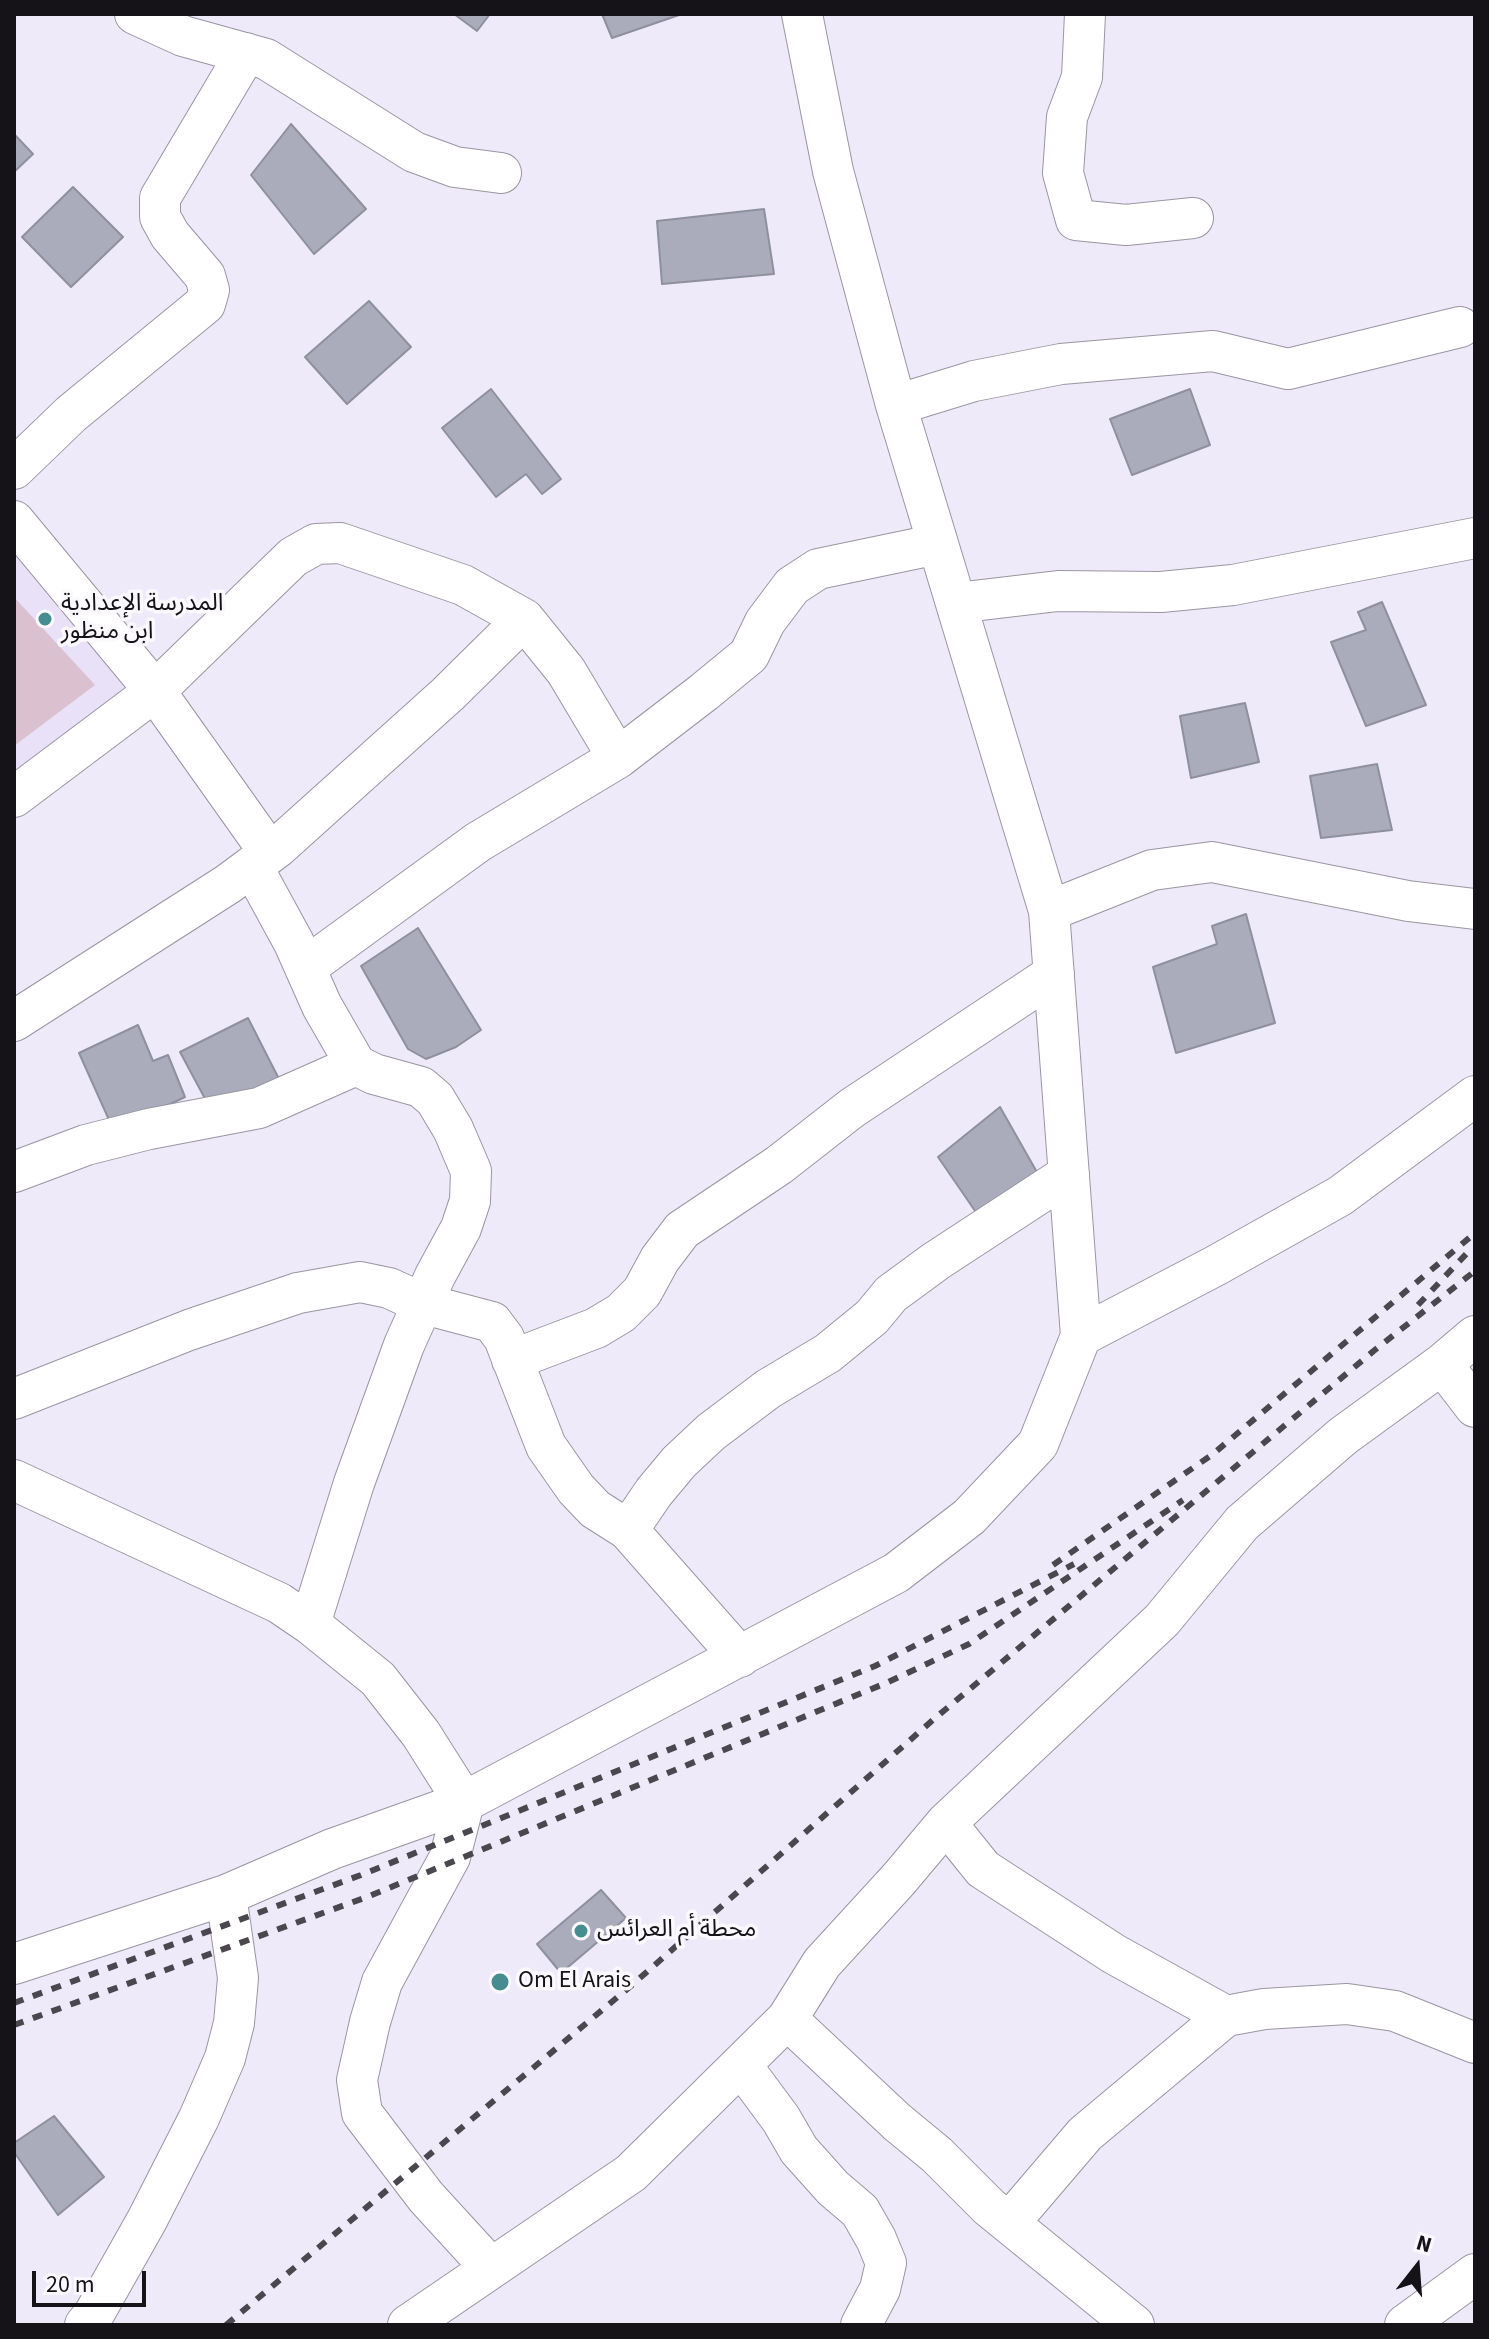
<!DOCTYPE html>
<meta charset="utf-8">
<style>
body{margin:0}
#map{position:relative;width:1489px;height:2339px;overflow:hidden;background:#efeaf9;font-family:"Source Sans 3",sans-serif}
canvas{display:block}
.frame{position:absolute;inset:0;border:16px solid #151318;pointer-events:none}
.north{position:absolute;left:1377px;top:2227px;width:80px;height:80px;-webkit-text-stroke:6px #fbf9fd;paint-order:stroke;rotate:17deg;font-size:22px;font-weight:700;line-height:32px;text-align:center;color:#151318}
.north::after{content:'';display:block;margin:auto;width:28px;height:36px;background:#151318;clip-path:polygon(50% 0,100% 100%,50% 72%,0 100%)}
.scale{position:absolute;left:32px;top:2271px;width:114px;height:36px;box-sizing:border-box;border:4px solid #151318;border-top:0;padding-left:10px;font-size:24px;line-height:28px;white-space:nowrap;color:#151318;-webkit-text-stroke:6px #fbf9fd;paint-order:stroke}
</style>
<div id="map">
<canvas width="1489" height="2339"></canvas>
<div class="frame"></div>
<div class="north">N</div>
<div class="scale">20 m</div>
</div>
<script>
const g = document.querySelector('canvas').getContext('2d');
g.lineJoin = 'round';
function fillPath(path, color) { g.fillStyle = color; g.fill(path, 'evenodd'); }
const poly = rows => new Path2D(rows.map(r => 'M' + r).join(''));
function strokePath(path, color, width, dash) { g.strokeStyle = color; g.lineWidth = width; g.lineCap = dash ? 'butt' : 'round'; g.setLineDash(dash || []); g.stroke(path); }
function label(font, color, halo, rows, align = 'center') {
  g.font = font + ' "Source Sans 3","Noto Sans Arabic",sans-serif'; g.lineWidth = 7; g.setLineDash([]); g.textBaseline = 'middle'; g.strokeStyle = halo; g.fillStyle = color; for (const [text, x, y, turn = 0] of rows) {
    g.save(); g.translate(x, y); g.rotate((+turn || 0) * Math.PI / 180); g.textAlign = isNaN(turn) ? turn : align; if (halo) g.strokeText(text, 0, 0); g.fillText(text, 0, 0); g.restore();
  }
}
const built = poly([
 [14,546,140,692,14,782]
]);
const green = poly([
 [14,597,95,685,14,746]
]);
const building = poly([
 [454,14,490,14,477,31,454,14],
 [602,14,682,14,612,38,602,14],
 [291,124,366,209,314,254,251,175,291,124],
 [14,134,33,154,14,172,14,134],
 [73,187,123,237,71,287,22,237,73,187],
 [764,209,774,274,662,284,657,221,764,209],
 [369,301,411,347,347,404,305,357,369,301],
 [491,389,561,479,542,494,526,474,496,497,442,428,491,389],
 [1190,389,1210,445,1132,475,1110,419,1190,389],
 [1382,602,1426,705,1366,726,1331,642,1366,630,1358,612,1382,602],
 [1245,703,1259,762,1191,778,1180,716,1245,703],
 [1377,764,1392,830,1321,838,1310,776,1377,764],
 [1246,914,1275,1023,1176,1053,1153,967,1217,944,1212,926,1246,914],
 [418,928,481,1030,456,1047,426,1059,408,1049,361,966,418,928],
 [248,1018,279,1079,210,1108,180,1052,248,1018],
 [138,1025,153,1061,168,1055,185,1097,114,1131,79,1053,138,1025],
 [1000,1107,1042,1181,982,1221,938,1157,1000,1107],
 [601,1890,626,1918,561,1973,537,1944,601,1890],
 [54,2116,104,2177,58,2215,14,2152,14,2143,54,2116]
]);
const minor = poly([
 [135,14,183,36,266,59,414,152,455,167,501,173],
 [1085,14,1082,77,1067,117,1063,173,1076,220,1126,225,1193,218],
 [896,405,974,381,1061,364,1213,351,1288,369,1460,327],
 [14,469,71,414,205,304,209,290,205,276,170,235,160,217,160,198,246,53],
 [14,521,155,691,293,557,316,544,340,543,463,585,524,619,566,671,618,758],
 [956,603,1058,591,1161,592,1233,585,1475,538],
 [14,797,155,691,270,853],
 [252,866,294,943,322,1006,356,1065,374,1074,421,1087,435,1099,453,1129,471,1171,470,1201,461,1228,435,1276,404,1345,354,1483,310,1624],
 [1049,911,1152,870,1212,862,1408,901,1475,909],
 [305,968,478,842,618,758,704,692,749,655,765,622,792,586,818,569,938,544],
 [14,1021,228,884,278,847,448,694,524,619],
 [14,1172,86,1145,149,1129,259,1108,356,1065],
 [1081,1336,1215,1266,1340,1196,1475,1096],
 [512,1360,596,1328,621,1313,642,1292,660,1259,682,1230,779,1165,852,1108,1054,974],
 [1442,1364,1475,1407],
 [14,1399,189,1330,298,1293,360,1282,389,1288,424,1304,492,1322,504,1338,546,1446,576,1489,595,1509,628,1530,740,1657],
 [14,1480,279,1603,310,1624,378,1679,421,1734,464,1802,450,1857,382,1982,370,2022,357,2080,362,2113,426,2197,491,2268],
 [628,1530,654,1492,679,1462,711,1432,768,1389,828,1353,872,1317,891,1294,936,1261,1069,1174],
 [946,1823,1162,1620,1242,1523,1343,1436,1442,1364,1475,1336],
 [14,1964,226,1895,332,1849,464,1802,896,1573,969,1517,1038,1444,1081,1336,1049,911,896,405,833,171,802,14],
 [787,2019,897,2122,937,2155,989,2207,1134,2325],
 [741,2065,781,2119,799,2150,833,2188,860,2211,876,2239,886,2263,880,2289,861,2325],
 [1009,2223,1085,2134,1226,2016],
 [85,2325,94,2314,147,2220,199,2118,225,2058,234,2023,238,1978,226,1895],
 [408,2325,631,2173,787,2019,822,1963,899,1879,946,1823,983,1869,1114,1954,1226,2016,1264,2009,1347,2004,1395,2011,1475,2043],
 [1405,2325,1475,2274]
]);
const rail = poly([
 [1418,1305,1470,1250],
 [1053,1565,1213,1454,1475,1233],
 [14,2003,361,1875,875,1666,1074,1564],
 [14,2025,367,1897,886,1683,969,1644,1183,1500],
 [226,2325,632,1985,934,1719,1376,1349,1475,1271]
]);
const markers = [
 [45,619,8,"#458d8e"],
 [581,1931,8,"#458d8e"],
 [500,1982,10,"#458d8e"]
];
const poiNames = [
 ["المدرسة الإعدادية",61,605],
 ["ابن منظور",61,633],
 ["محطة أم العرائس",597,1931],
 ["Om El Arais",518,1982]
];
fillPath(built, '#e9e1f8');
fillPath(green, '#dbc1cf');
fillPath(building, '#aaacbb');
strokePath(building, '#8e909e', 2);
strokePath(minor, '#9a95a3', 42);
strokePath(minor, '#fff', 40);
strokePath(rail, '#4a474f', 6, [10, 10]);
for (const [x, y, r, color] of markers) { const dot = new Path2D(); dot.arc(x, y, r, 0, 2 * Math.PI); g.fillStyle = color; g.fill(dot); strokePath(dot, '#fbf9fd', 3); }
label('24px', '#151318', '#fbf9fd', poiNames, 'left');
</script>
